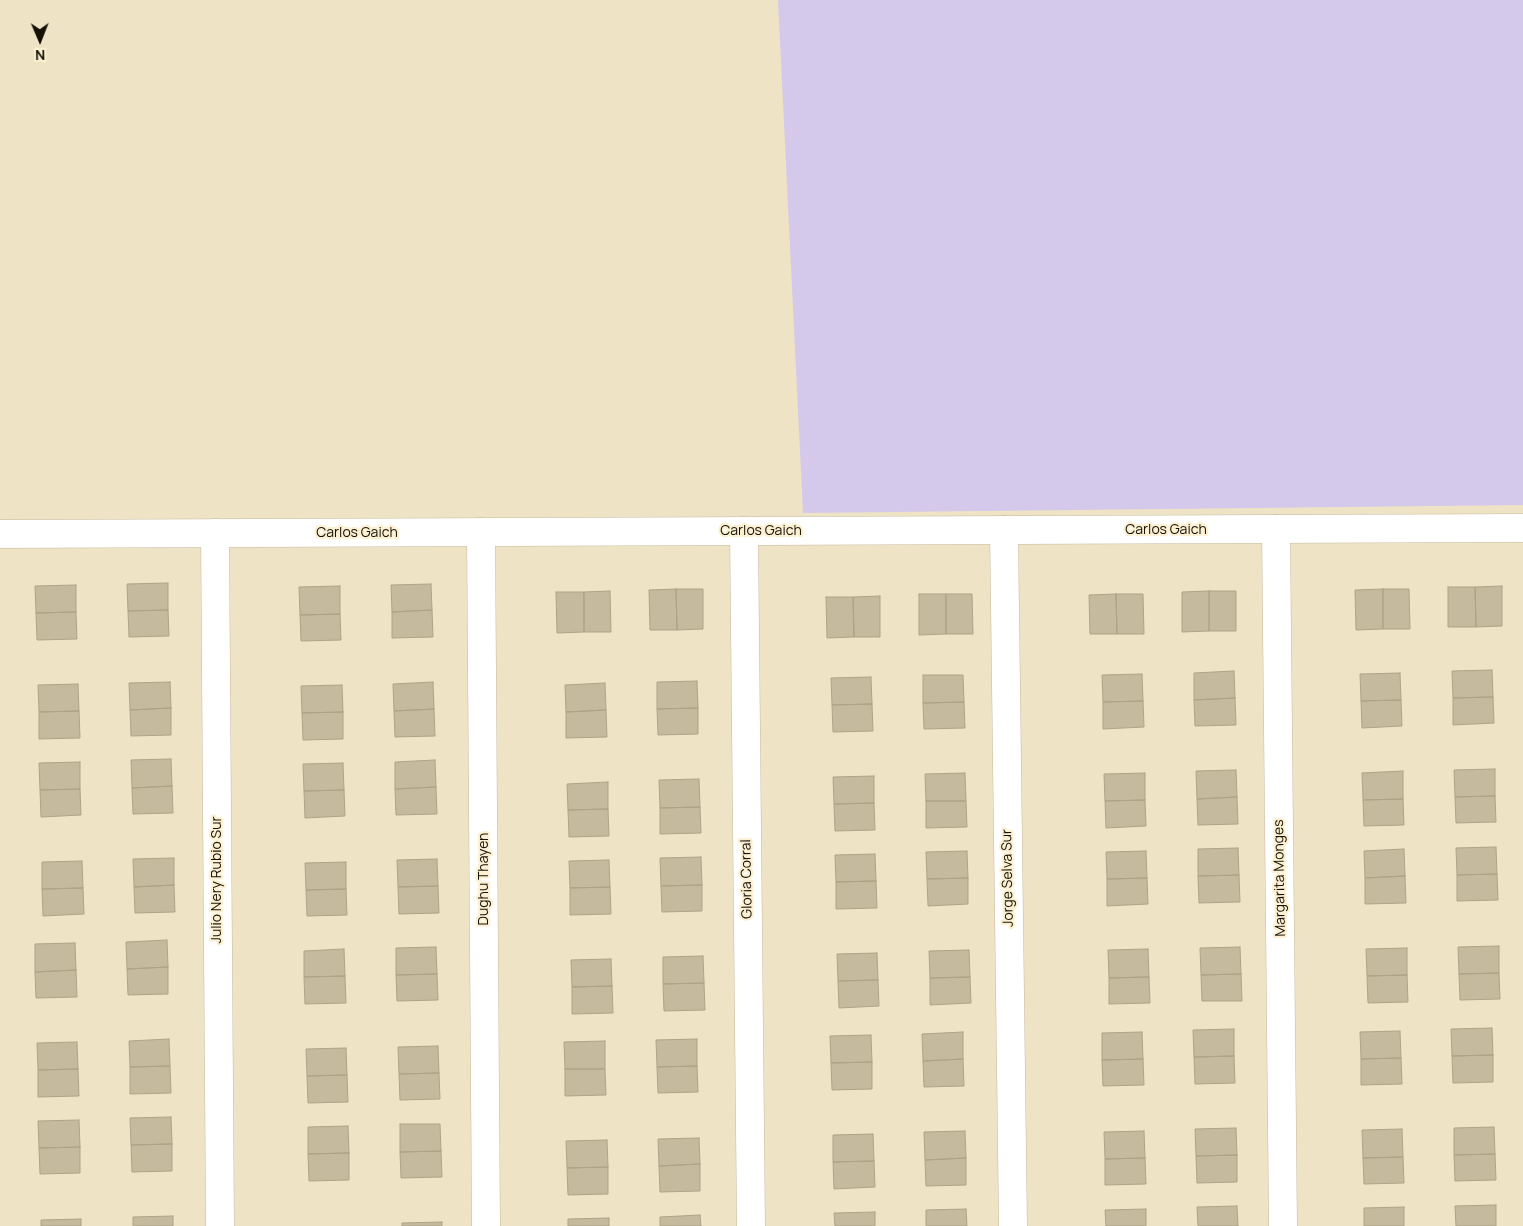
<!DOCTYPE html>
<style>
body{margin:0}
#map{position:relative;width:1523px;height:1226px;overflow:hidden;background:#eee3c5;font-family:Manrope,sans-serif}
canvas{display:block}
.north{position:absolute;left:15px;top:15px;width:50px;height:50px;-webkit-text-stroke:4px #fcf0d2;paint-order:stroke;rotate:179deg;font-size:14px;font-weight:700;line-height:20px;text-align:center;color:#151107}
.north::after{content:'';display:block;margin:auto;width:18px;height:22px;background:#151107;clip-path:polygon(50% 0,100% 100%,50% 72%,0 100%)}
</style>
<div id="map">
<canvas width="1523" height="1226"></canvas>
<div class="north">N</div>
</div>
<script>
const g = document.querySelector('canvas').getContext('2d');
g.lineJoin = 'round';
function fillPath(path, color) { g.fillStyle = color; g.fill(path, 'evenodd'); }
const poly = rows => new Path2D(rows.map(r => 'M' + r).join(''));
function strokePath(path, color, width, dash) { g.strokeStyle = color; g.lineWidth = width; g.lineCap = dash ? 'butt' : 'round'; g.setLineDash(dash || []); g.stroke(path); }
function label(font, color, halo, rows, align = 'center') {
  g.font = font + ' Manrope,sans-serif'; g.lineWidth = 4.5; g.setLineDash([]); g.textBaseline = 'middle'; g.strokeStyle = halo; g.fillStyle = color; for (const [text, x, y, turn = 0] of rows) {
    g.save(); g.translate(x, y); g.rotate((+turn || 0) * Math.PI / 180); g.textAlign = isNaN(turn) ? turn : align; if (halo) g.strokeText(text, 0, 0); g.fillText(text, 0, 0); g.restore();
  }
}
const green = poly([
 [778,0,1523,0,1523,505,803,513]
]);
const building = poly([
 [168,583,168,610,128,611,127,584,168,583],
 [431,584,432,610,392,612,391,585,431,584],
 [76,585,76,612,36,613,35,586,76,585],
 [340,586,340,614,300,615,299,587,340,586],
 [1502,586,1502,626,1476,627,1475,587,1502,586],
 [1448,587,1475,587,1476,627,1448,627,1448,587],
 [676,589,703,589,703,629,677,630,676,589],
 [676,589,677,630,650,630,649,590,676,589],
 [1383,589,1383,629,1356,630,1355,590,1383,589],
 [1383,589,1409,589,1410,629,1383,629,1383,589],
 [610,591,611,632,584,632,584,592,610,591],
 [1209,591,1209,631,1182,632,1182,592,1209,591],
 [1209,591,1236,591,1236,631,1209,631,1209,591],
 [556,592,584,592,584,632,557,633,556,592],
 [919,594,946,594,946,634,919,635,919,594],
 [946,594,972,594,973,634,946,634,946,594],
 [1116,594,1143,594,1144,634,1117,634,1116,594],
 [1116,594,1117,634,1090,634,1089,595,1116,594],
 [880,596,880,637,854,637,853,597,880,596],
 [826,597,853,597,854,637,827,638,826,597],
 [168,610,169,636,129,637,128,611,168,610],
 [432,610,433,637,392,638,392,612,432,610],
 [76,612,77,639,37,640,36,613,76,612],
 [340,614,341,640,301,641,300,615,340,614],
 [1492,670,1493,697,1453,698,1452,671,1492,670],
 [1234,671,1235,698,1194,700,1194,673,1234,671],
 [1400,673,1401,700,1361,701,1360,674,1400,673],
 [1142,674,1143,701,1103,702,1102,675,1142,674],
 [923,675,963,675,964,702,923,703,923,675],
 [871,677,872,704,832,705,831,678,871,677],
 [697,681,698,708,657,709,657,682,697,681],
 [170,682,171,708,130,710,129,683,170,682],
 [433,682,434,709,394,711,393,684,433,682],
 [605,683,606,710,566,712,565,685,605,683],
 [78,684,79,711,39,712,38,685,78,684],
 [342,685,343,712,302,713,301,686,342,685],
 [1493,697,1494,723,1453,725,1453,698,1493,697],
 [1235,698,1236,725,1195,726,1194,700,1235,698],
 [1401,700,1402,726,1362,728,1361,701,1401,700],
 [1143,701,1144,727,1103,729,1103,702,1143,701],
 [964,702,965,728,924,729,923,703,964,702],
 [872,704,873,731,833,732,832,705,872,704],
 [171,708,171,735,131,736,130,710,171,708],
 [698,708,698,734,658,735,657,709,698,708],
 [434,709,435,736,395,737,394,711,434,709],
 [606,710,607,737,566,738,566,712,606,710],
 [79,711,80,738,39,739,39,712,79,711],
 [343,712,343,739,303,740,302,713,343,712],
 [171,759,172,786,132,788,131,760,171,759],
 [435,760,436,787,395,789,395,762,435,760],
 [80,762,80,789,40,790,39,763,80,762],
 [343,763,344,790,304,791,303,764,343,763],
 [1495,769,1495,796,1455,797,1454,770,1495,769],
 [1236,770,1237,797,1197,799,1196,771,1236,770],
 [1403,771,1403,799,1363,800,1362,773,1403,771],
 [965,773,966,801,926,801,925,774,965,773],
 [1145,773,1145,800,1105,801,1104,774,1145,773],
 [874,776,874,803,834,804,833,777,874,776],
 [699,779,700,807,660,808,659,780,699,779],
 [608,782,608,809,568,810,567,784,608,782],
 [172,786,173,813,133,814,132,788,172,786],
 [436,787,437,814,396,815,395,789,436,787],
 [80,789,81,815,41,817,40,790,80,789],
 [344,790,345,816,305,818,304,791,344,790],
 [1495,796,1496,822,1456,823,1455,797,1495,796],
 [1237,797,1238,824,1198,825,1197,799,1237,797],
 [1403,799,1404,825,1364,826,1363,800,1403,799],
 [1145,800,1146,826,1106,828,1105,801,1145,800],
 [926,801,966,801,967,827,926,828,926,801],
 [874,803,875,830,835,831,834,804,874,803],
 [700,807,701,833,660,834,660,808,700,807],
 [608,809,609,836,569,837,568,810,608,809],
 [1496,847,1497,874,1457,875,1456,848,1496,847],
 [1238,848,1239,875,1198,876,1198,849,1238,848],
 [1404,849,1405,876,1365,878,1364,851,1404,849],
 [967,851,968,878,927,879,926,852,967,851],
 [1146,851,1147,878,1107,879,1106,852,1146,851],
 [875,854,876,881,836,882,835,855,875,854],
 [701,857,702,885,661,886,660,858,701,857],
 [174,858,174,885,134,887,133,859,174,858],
 [437,859,438,886,398,887,397,860,437,859],
 [609,860,610,887,570,888,569,861,609,860],
 [82,861,83,888,42,889,42,862,82,861],
 [346,862,346,889,306,890,305,863,346,862],
 [1497,874,1498,900,1457,901,1457,875,1497,874],
 [1239,875,1240,902,1199,903,1198,876,1239,875],
 [1405,876,1406,903,1365,904,1365,878,1405,876],
 [968,878,968,904,928,906,927,879,968,878],
 [1147,878,1148,904,1107,906,1107,879,1147,878],
 [876,881,877,908,836,909,836,882,876,881],
 [174,885,175,912,135,913,134,887,174,885],
 [702,885,702,911,662,912,661,886,702,885],
 [438,886,439,913,399,914,398,887,438,886],
 [610,887,611,914,570,915,570,888,610,887],
 [83,888,84,914,43,916,42,889,83,888],
 [346,889,347,915,307,916,306,890,346,889],
 [167,940,168,967,127,969,126,942,167,940],
 [75,943,76,970,35,972,35,944,75,943],
 [1499,946,1499,973,1459,974,1458,947,1499,946],
 [436,947,437,974,396,975,396,948,436,947],
 [1240,947,1241,974,1201,975,1200,948,1240,947],
 [1407,948,1407,975,1367,976,1366,949,1407,948],
 [344,949,345,976,304,977,304,951,344,949],
 [1148,949,1149,977,1109,978,1108,950,1148,949],
 [969,950,970,977,930,978,929,951,969,950],
 [877,953,878,980,838,981,837,954,877,953],
 [703,956,704,983,663,984,663,957,703,956],
 [611,959,612,986,572,987,571,960,611,959],
 [168,967,168,994,128,995,127,969,168,967],
 [76,970,77,997,36,998,35,972,76,970],
 [1499,973,1500,999,1460,1000,1459,974,1499,973],
 [437,974,438,1000,397,1001,396,975,437,974],
 [1241,974,1242,1001,1202,1001,1201,975,1241,974],
 [1407,975,1408,1002,1368,1003,1367,976,1407,975],
 [345,976,346,1003,305,1004,304,977,345,976],
 [970,977,971,1003,930,1005,930,978,970,977],
 [1149,977,1150,1003,1109,1004,1109,978,1149,977],
 [878,980,879,1006,839,1008,838,981,878,980],
 [704,983,705,1010,664,1011,663,984,704,983],
 [612,986,613,1013,572,1014,572,987,612,986],
 [1492,1028,1493,1055,1452,1056,1451,1029,1492,1028],
 [1234,1029,1234,1056,1194,1057,1193,1030,1234,1029],
 [1400,1031,1401,1058,1361,1059,1360,1032,1400,1031],
 [963,1032,963,1059,923,1061,922,1034,963,1032],
 [1142,1032,1143,1059,1102,1060,1102,1033,1142,1032],
 [871,1035,872,1062,831,1063,830,1036,871,1035],
 [169,1039,170,1066,130,1067,129,1041,169,1039],
 [697,1039,697,1066,657,1067,656,1040,697,1039],
 [605,1041,605,1069,565,1069,564,1042,605,1041],
 [77,1042,78,1069,38,1070,37,1043,77,1042],
 [438,1046,439,1073,399,1074,398,1047,438,1046],
 [346,1048,347,1075,307,1076,306,1049,346,1048],
 [1493,1055,1493,1082,1453,1083,1452,1056,1493,1055],
 [1234,1056,1235,1083,1195,1084,1194,1057,1234,1056],
 [1401,1058,1402,1084,1361,1085,1361,1059,1401,1058],
 [963,1059,964,1086,924,1087,923,1061,963,1059],
 [1143,1059,1144,1085,1103,1086,1102,1060,1143,1059],
 [872,1062,872,1089,832,1090,831,1063,872,1062],
 [170,1066,171,1093,130,1094,130,1067,170,1066],
 [697,1066,698,1092,658,1093,657,1067,697,1066],
 [78,1069,79,1096,38,1097,38,1070,78,1069],
 [565,1069,605,1069,606,1095,565,1096,565,1069],
 [439,1073,440,1099,400,1100,399,1074,439,1073],
 [347,1075,348,1102,308,1103,307,1076,347,1075],
 [171,1117,172,1144,131,1145,130,1118,171,1117],
 [79,1120,80,1147,39,1148,38,1121,79,1120],
 [400,1124,440,1124,441,1151,400,1152,400,1124],
 [348,1126,349,1153,308,1154,308,1127,348,1126],
 [1494,1127,1495,1154,1454,1155,1454,1128,1494,1127],
 [1236,1128,1237,1155,1196,1156,1195,1129,1236,1128],
 [1402,1129,1403,1157,1363,1158,1362,1130,1402,1129],
 [965,1131,966,1158,925,1160,924,1132,965,1131],
 [1144,1131,1145,1158,1105,1159,1104,1132,1144,1131],
 [873,1134,874,1161,833,1162,833,1135,873,1134],
 [699,1138,700,1164,659,1166,658,1139,699,1138],
 [607,1140,608,1167,567,1168,566,1141,607,1140],
 [172,1144,172,1171,132,1172,131,1145,172,1144],
 [80,1147,80,1173,40,1174,39,1148,80,1147],
 [441,1151,442,1177,401,1178,400,1152,441,1151],
 [349,1153,349,1180,309,1181,308,1154,349,1153],
 [1495,1154,1496,1180,1455,1181,1454,1155,1495,1154],
 [1237,1155,1237,1182,1197,1183,1196,1156,1237,1155],
 [1403,1157,1404,1183,1364,1184,1363,1158,1403,1157],
 [966,1158,966,1185,926,1186,925,1160,966,1158],
 [1145,1158,1146,1184,1105,1185,1105,1159,1145,1158],
 [874,1161,875,1187,834,1189,833,1162,874,1161],
 [700,1164,700,1191,660,1192,659,1166,700,1164],
 [608,1167,608,1194,568,1195,567,1168,608,1167],
 [1496,1205,1496,1226,1456,1226,1455,1206,1496,1205],
 [1237,1206,1238,1226,1198,1226,1197,1207,1237,1206],
 [1404,1207,1404,1226,1364,1226,1364,1208,1404,1207],
 [966,1209,967,1226,926,1226,926,1210,966,1209],
 [1146,1209,1146,1226,1106,1226,1105,1210,1146,1209],
 [875,1212,875,1226,835,1226,834,1213,875,1212],
 [700,1215,701,1226,660,1226,660,1217,700,1215],
 [173,1216,173,1226,133,1226,133,1217,173,1216],
 [609,1218,609,1226,568,1226,568,1219,609,1218],
 [81,1219,81,1226,41,1226,41,1220,81,1219],
 [442,1222,442,1226,402,1226,402,1223,442,1222]
]);
const street = poly([
 [1276,529,1283,1226],
 [1004,530,1013,1226],
 [744,531,751,1226],
 [481,532,486,1226],
 [215,533,220,1226]
]);
const secondary = poly([
 [0,534,1523,528]
]);
const streetNames = [
 ["Carlos Gaich",1166,530],
 ["Carlos Gaich",761,531],
 ["Carlos Gaich",357,533],
 ["Jorge Selva Sur",1008,878,-91],
 ["Margarita Monges",1280,878,-91],
 ["Dughu Thayen",484,879,-90],
 ["Gloria Corral",747,879,-91],
 ["Julio Nery Rubio Sur",217,880,-90]
];
fillPath(green, '#d4c9eb');
fillPath(building, '#c5ba9e');
strokePath(building, '#ada387', 1);
strokePath(street, '#c5ba9e', 29);
strokePath(secondary, '#c5ba9e', 29);
strokePath(street, '#fff', 28);
strokePath(secondary, '#fff', 28);
label('14px', '#151107', '#fcf0d2', streetNames);
</script>
